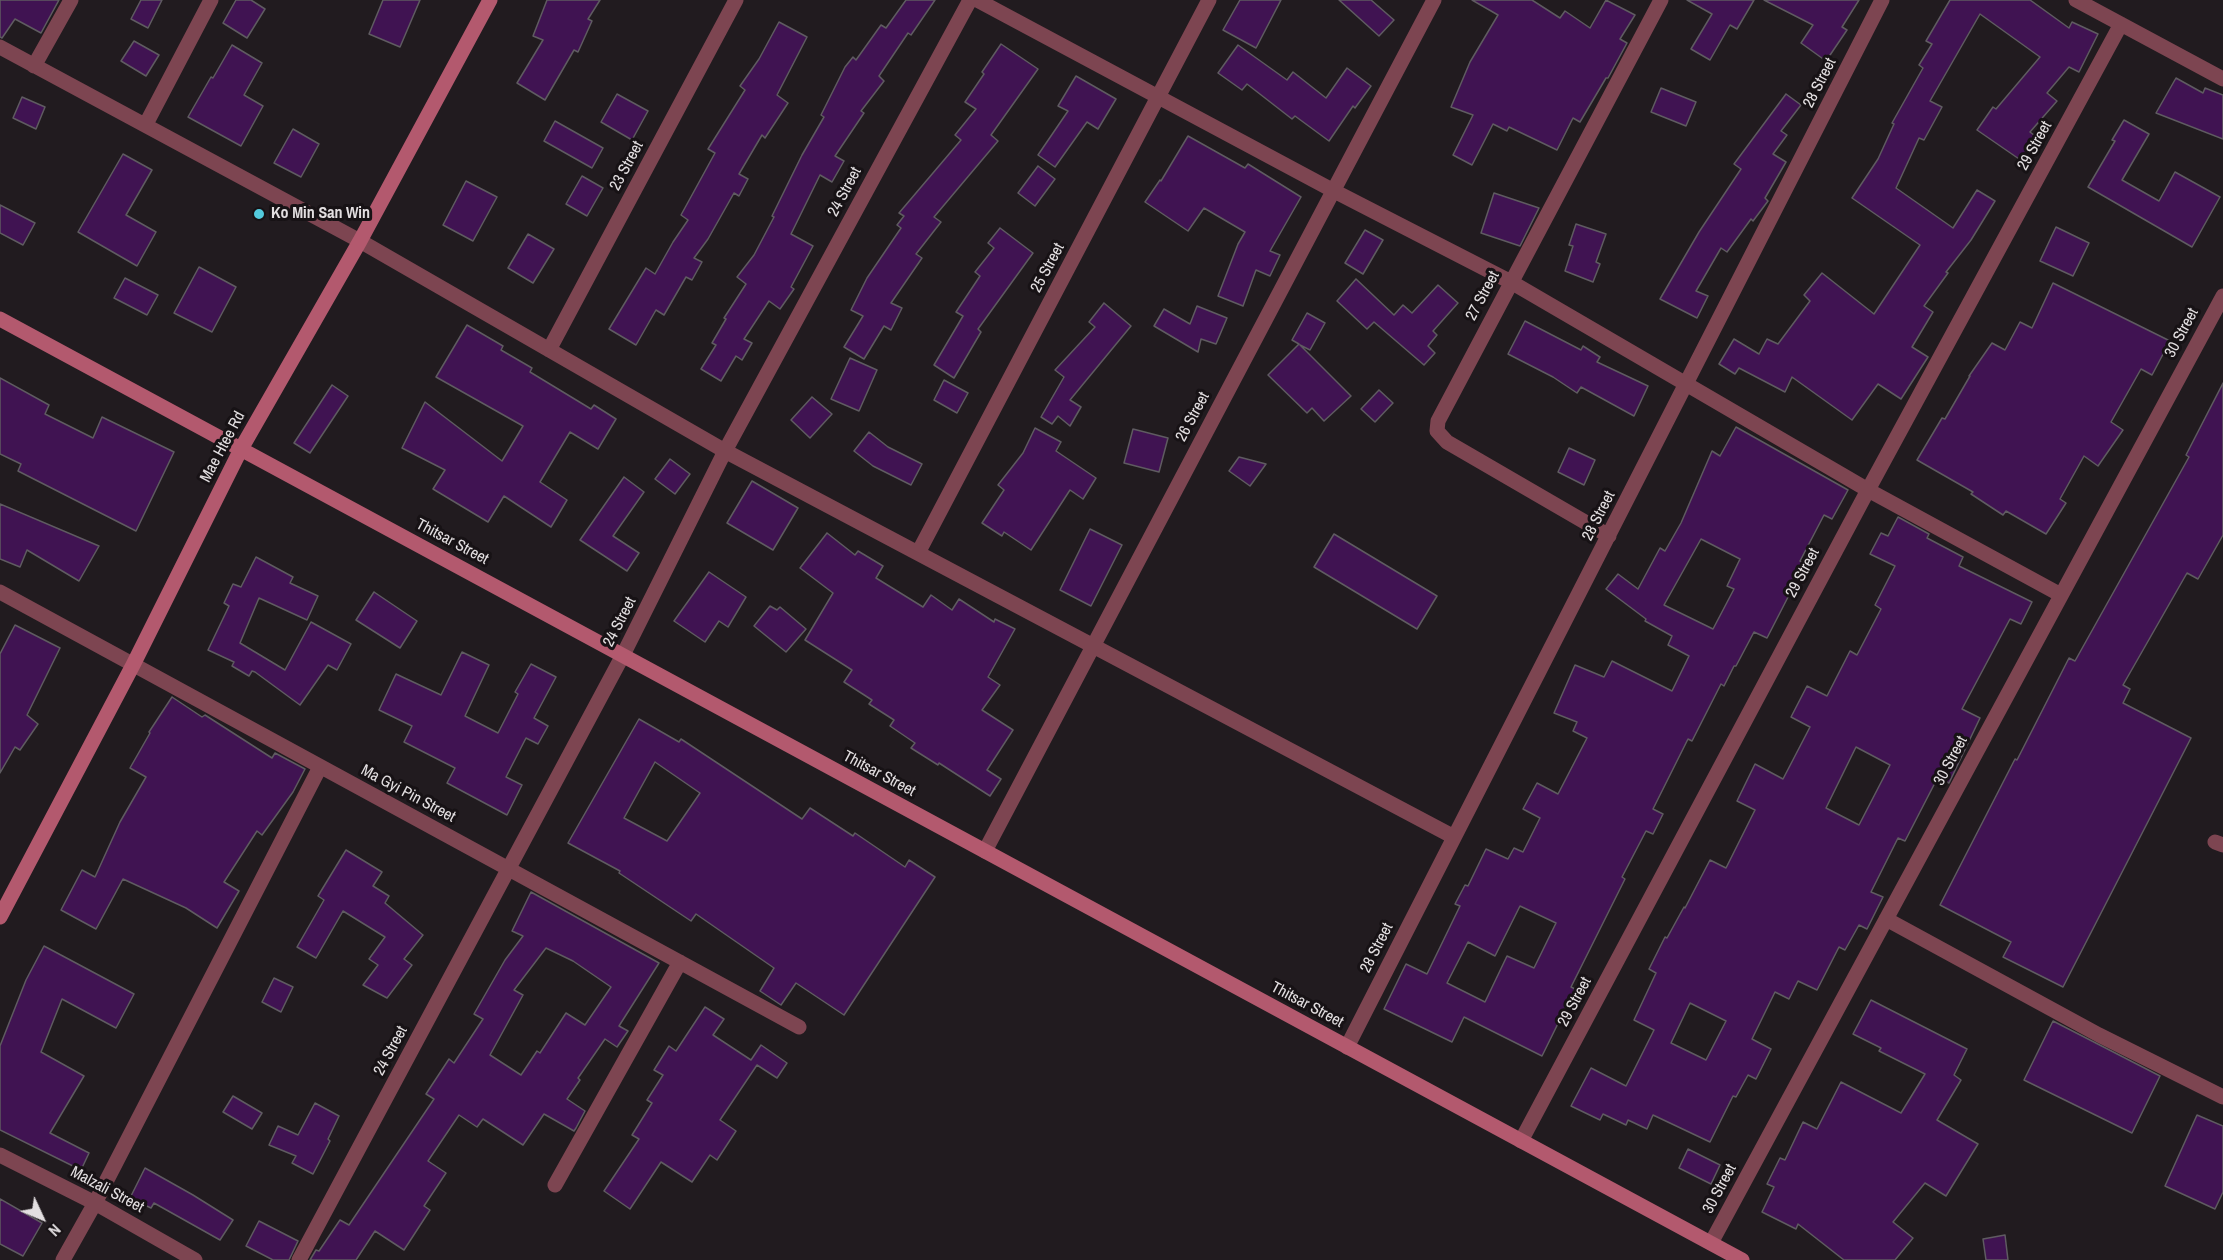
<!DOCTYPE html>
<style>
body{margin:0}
#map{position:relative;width:2223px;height:1260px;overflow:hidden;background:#211b1f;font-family:"Archivo Narrow",sans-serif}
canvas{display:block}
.north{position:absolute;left:12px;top:1188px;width:60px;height:60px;-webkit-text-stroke:4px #171215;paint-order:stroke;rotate:134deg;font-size:16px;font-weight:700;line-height:24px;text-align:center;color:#e3dfe1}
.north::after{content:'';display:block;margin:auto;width:21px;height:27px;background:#e3dfe1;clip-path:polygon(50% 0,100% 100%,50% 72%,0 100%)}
</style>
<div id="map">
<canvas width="2223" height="1260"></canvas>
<div class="north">N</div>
</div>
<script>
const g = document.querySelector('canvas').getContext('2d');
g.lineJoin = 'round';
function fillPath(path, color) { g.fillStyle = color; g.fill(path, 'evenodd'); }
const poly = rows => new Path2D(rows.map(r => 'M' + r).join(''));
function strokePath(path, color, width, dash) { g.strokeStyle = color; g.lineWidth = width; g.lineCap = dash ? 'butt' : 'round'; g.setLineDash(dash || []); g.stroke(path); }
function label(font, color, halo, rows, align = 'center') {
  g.font = font + ' "Archivo Narrow",sans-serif'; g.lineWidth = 6; g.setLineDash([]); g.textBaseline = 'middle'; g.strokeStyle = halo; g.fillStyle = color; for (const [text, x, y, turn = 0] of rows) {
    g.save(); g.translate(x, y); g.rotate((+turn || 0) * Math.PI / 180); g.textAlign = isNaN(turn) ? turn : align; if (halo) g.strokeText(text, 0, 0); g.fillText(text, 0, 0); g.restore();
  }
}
const building = poly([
 [0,0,59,0,41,33,15,19,2,38,0,37,0,0],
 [141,0,162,0,148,28,131,19,141,0],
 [236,0,251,0,265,9,247,38,223,23,236,0],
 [383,0,420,0,400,47,369,34,383,0],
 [547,0,600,0,588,19,592,21,578,52,574,50,545,100,517,83,543,40,533,36,547,0],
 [906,0,935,0,911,35,908,33,879,76,884,81,861,111,864,113,835,156,844,161,832,182,820,175,791,234,813,246,791,287,794,289,780,309,769,301,744,339,752,343,742,360,736,356,721,381,701,369,716,345,712,343,726,319,724,318,746,284,737,277,754,255,774,217,772,216,802,155,824,117,821,115,845,67,853,57,856,60,881,25,886,28,906,0],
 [1240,0,1281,0,1256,48,1223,30,1240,0],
 [1339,0,1371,0,1394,20,1379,36,1339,0],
 [1472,0,1532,0,1560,18,1565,11,1590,28,1606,0,1635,15,1620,39,1627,43,1608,78,1606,78,1580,122,1573,118,1557,150,1509,127,1507,131,1493,124,1472,165,1453,155,1473,115,1451,107,1470,62,1498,15,1472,0],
 [1687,0,1754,0,1737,29,1730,25,1710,60,1691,49,1712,14,1687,0],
 [1764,0,1859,0,1842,27,1847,30,1826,61,1801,43,1813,25,1764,0],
 [1950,0,2030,0,2069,28,2072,22,2098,34,2079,72,2069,67,2047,93,2057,101,2030,132,2039,139,2022,161,1977,130,1993,107,1996,109,2040,57,1980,14,1930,101,1942,107,1924,140,1919,138,1896,188,1953,228,1977,190,1995,201,1971,240,1946,272,1948,273,1924,306,1933,312,1912,347,1928,357,1901,399,1878,384,1852,420,1792,377,1785,392,1739,368,1735,374,1719,364,1734,339,1759,354,1767,339,1778,344,1810,301,1804,295,1822,273,1874,314,1920,245,1852,198,1878,159,1894,124,1892,123,1923,68,1919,65,1932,44,1926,41,1950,0],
 [779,22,807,37,777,95,788,103,765,138,762,135,739,174,748,179,739,196,734,193,708,239,694,258,702,262,692,280,686,277,664,315,656,310,636,345,609,329,646,268,655,274,673,242,688,220,681,215,715,153,708,149,745,90,740,86,759,59,779,22],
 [134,41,159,55,146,76,121,61,134,41],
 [1001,44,1038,69,991,135,998,141,934,217,941,222,916,254,922,258,891,303,902,308,891,330,884,326,864,359,844,347,863,316,851,310,867,278,901,228,897,225,904,216,899,213,961,140,955,135,976,109,965,102,984,74,982,72,1001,44],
 [232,45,262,63,244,95,263,106,241,146,188,117,211,77,213,78,232,45],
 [1238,45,1287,80,1293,72,1326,98,1347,68,1371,86,1355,108,1353,106,1329,141,1295,116,1292,119,1247,84,1242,90,1218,73,1238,45],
 [1076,76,1116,99,1098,129,1087,122,1055,167,1038,155,1068,111,1058,106,1076,76],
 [2176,78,2203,93,2205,88,2223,95,2223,139,2156,113,2176,78],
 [1661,88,1696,102,1686,126,1651,112,1661,88],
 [617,94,648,111,632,140,601,122,617,94],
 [1786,94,1801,105,1781,131,1787,135,1773,154,1786,162,1765,198,1768,201,1753,221,1751,219,1727,252,1721,248,1696,291,1708,296,1697,318,1660,299,1699,232,1741,169,1734,164,1786,94],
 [22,97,45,107,36,129,13,118,22,97],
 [2124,120,2149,134,2122,180,2159,201,2175,172,2220,197,2192,247,2088,187,2115,141,2112,140,2124,120],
 [555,121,603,148,592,168,544,141,555,121],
 [293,129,319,144,301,177,274,163,293,129],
 [1188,136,1245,168,1248,164,1301,197,1270,251,1280,255,1270,276,1256,270,1243,306,1218,296,1238,244,1245,232,1204,208,1188,231,1145,202,1160,180,1161,181,1188,136],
 [123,154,152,170,126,215,156,232,137,266,78,232,123,154],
 [1038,166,1055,179,1035,206,1018,193,1038,166],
 [582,176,603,188,587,216,566,204,582,176],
 [466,181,497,197,473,241,443,225,466,181],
 [1494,193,1539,208,1520,246,1481,233,1494,193],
 [0,205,35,223,23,245,0,233,0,205],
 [1576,224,1606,234,1596,262,1600,264,1593,282,1565,271,1573,246,1569,245,1576,224],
 [2056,227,2089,243,2073,276,2040,261,2056,227],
 [1000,228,1033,253,978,329,981,332,954,378,934,365,963,316,956,312,980,276,975,272,994,248,988,243,1000,228],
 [1365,230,1383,240,1363,274,1345,263,1365,230],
 [528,234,554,249,533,283,508,268,528,234],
 [199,267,236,287,212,332,174,313,199,267],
 [125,278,158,295,147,315,114,298,125,278],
 [1356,279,1394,315,1403,305,1412,313,1438,285,1458,303,1433,331,1437,335,1428,346,1435,353,1424,365,1374,322,1367,329,1337,301,1356,279],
 [2053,283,2170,341,2152,375,2141,369,2111,422,2123,430,2098,466,2084,456,2060,499,2066,503,2046,534,2006,511,2003,515,1971,494,1973,492,1917,460,1942,418,1945,419,1970,376,1969,376,1992,343,2005,350,2020,322,2032,328,2053,283],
 [1104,303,1131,326,1070,400,1081,407,1070,426,1058,416,1052,424,1041,417,1064,377,1055,370,1095,327,1089,322,1104,303],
 [1197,306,1227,318,1216,344,1201,339,1198,352,1154,326,1164,309,1190,324,1197,306],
 [1307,313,1325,323,1310,350,1300,345,1351,396,1324,421,1312,408,1307,413,1268,375,1299,344,1292,340,1307,313],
 [1525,321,1581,350,1583,346,1600,357,1597,362,1648,386,1634,416,1581,387,1577,393,1553,377,1508,354,1525,321],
 [467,325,503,346,501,350,532,368,530,372,591,409,594,405,616,419,598,449,570,432,540,482,567,500,551,527,504,496,488,522,433,489,445,470,402,448,425,402,502,461,523,426,436,377,467,325],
 [850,358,877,370,859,411,831,399,850,358],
 [0,378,49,405,45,414,93,438,102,417,174,452,136,531,18,471,21,464,0,454,0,378],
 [944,380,968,393,957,413,934,400,944,380],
 [2223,383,2223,535,2198,579,2187,573,2123,685,2130,689,2123,703,2191,738,2063,987,2003,957,2011,942,1940,905,2015,759,2017,760,2069,658,2075,661,2189,457,2186,455,2223,383],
 [332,385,348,396,310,453,294,443,332,385],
 [1379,390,1393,403,1375,422,1361,409,1379,390],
 [812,397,832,414,810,438,791,420,812,397],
 [1736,427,1848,490,1832,519,1824,515,1800,561,1805,564,1767,638,1754,632,1736,666,1734,666,1724,686,1721,684,1692,741,1688,739,1653,809,1663,814,1653,834,1646,831,1622,877,1625,879,1571,987,1575,989,1542,1056,1464,1017,1452,1042,1384,1009,1406,964,1427,974,1460,906,1455,904,1465,885,1468,886,1486,849,1508,859,1514,848,1523,852,1540,818,1523,809,1537,783,1558,794,1587,738,1573,731,1577,722,1554,713,1575,665,1604,677,1612,661,1672,691,1689,656,1668,645,1672,636,1645,621,1646,619,1606,589,1618,574,1638,589,1660,548,1665,551,1681,523,1712,451,1720,456,1736,427],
 [1701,539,1740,559,1727,586,1734,589,1713,629,1664,605,1701,539],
 [1520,906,1556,923,1534,968,1507,956,1485,1002,1447,983,1468,942,1495,956,1520,906],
 [1035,428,1061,442,1056,451,1096,478,1083,499,1070,490,1031,550,1004,532,1002,536,982,523,1004,490,998,485,1023,453,1035,428],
 [1133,429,1168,438,1159,472,1124,463,1133,429],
 [869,432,888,447,922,464,911,485,873,466,854,451,869,432],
 [1569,448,1595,460,1584,485,1558,472,1569,448],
 [1239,457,1266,464,1250,486,1229,471,1239,457],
 [670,459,690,474,675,494,655,479,670,459],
 [624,477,644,492,613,536,639,553,627,571,580,540,624,477],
 [752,481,798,508,773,550,727,523,752,481],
 [0,504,99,546,79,581,27,550,20,567,0,559,0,504],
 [1898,517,1929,534,1927,538,1963,557,1959,566,2032,602,2021,624,2010,619,1962,709,1980,718,1949,783,1938,777,1905,841,1898,838,1871,892,1883,897,1867,929,1859,925,1845,950,1839,947,1817,990,1798,981,1789,999,1775,992,1752,1039,1771,1049,1756,1079,1748,1075,1736,1097,1733,1096,1710,1142,1653,1115,1647,1129,1628,1120,1626,1125,1603,1114,1600,1120,1571,1106,1591,1068,1626,1086,1654,1030,1634,1020,1656,973,1649,969,1665,937,1667,938,1684,907,1685,908,1710,860,1726,868,1755,810,1737,801,1755,764,1783,779,1810,727,1791,717,1807,686,1827,696,1850,651,1857,655,1881,609,1875,605,1895,566,1870,554,1881,533,1888,536,1898,517],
 [1856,747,1890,765,1859,825,1826,808,1856,747],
 [1690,1003,1726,1021,1706,1060,1671,1043,1690,1003],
 [1090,529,1122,545,1091,606,1060,590,1090,529],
 [827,533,855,555,858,551,883,566,876,578,923,607,931,595,952,610,959,599,994,622,995,619,1015,629,988,677,1000,685,982,710,1013,730,987,770,1001,779,990,796,939,763,938,765,911,748,915,743,890,726,894,720,869,704,872,700,844,682,852,670,805,640,833,593,800,568,827,533],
 [1334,534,1437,596,1417,629,1314,567,1334,534],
 [256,557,293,577,290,583,318,596,307,620,259,598,240,643,285,670,311,622,351,644,337,670,328,665,300,705,255,672,252,671,249,676,232,666,234,662,208,650,229,606,224,603,233,584,241,587,256,557],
 [709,572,746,597,728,627,719,621,705,642,674,621,709,572],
 [374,592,417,621,400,648,356,620,374,592],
 [770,606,777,610,780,607,806,629,786,652,754,626,770,606],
 [15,625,60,648,27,715,38,724,20,750,15,747,0,773,0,654,15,625],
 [462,652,489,665,465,716,498,733,518,694,515,692,531,664,556,677,534,718,548,726,538,744,526,738,506,777,522,785,507,815,447,783,455,768,404,742,412,726,379,710,396,674,441,695,462,652],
 [172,697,202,717,205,715,272,758,275,753,305,769,293,792,262,835,257,831,224,882,239,891,217,928,186,908,123,879,96,929,61,910,82,870,95,877,120,822,146,777,130,768,150,733,149,732,172,697],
 [639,719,679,742,681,739,802,819,810,808,853,836,855,833,905,867,909,860,935,877,844,1015,796,983,781,1005,760,991,774,968,696,914,691,921,619,873,620,871,568,843,639,719],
 [655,762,700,793,667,841,624,818,655,762],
 [346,850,382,872,373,886,389,896,385,903,423,935,404,959,412,965,387,998,363,985,378,965,369,959,385,937,343,911,316,958,297,947,324,900,318,896,346,850],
 [531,892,659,963,619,1026,628,1031,617,1047,605,1039,578,1078,580,1080,567,1099,585,1111,576,1128,574,1131,544,1114,523,1145,483,1119,477,1127,459,1115,428,1161,446,1173,424,1206,430,1210,404,1250,375,1231,356,1260,310,1260,316,1250,319,1251,340,1220,349,1225,434,1099,426,1094,449,1059,454,1063,483,1019,474,1014,505,960,523,936,512,931,531,892],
 [546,948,573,961,611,987,585,1025,566,1013,540,1053,537,1051,521,1075,490,1055,523,995,514,990,546,948],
 [44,946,134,994,116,1028,62,999,41,1052,84,1076,50,1133,89,1153,81,1170,0,1130,0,1046,26,980,44,946],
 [274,978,293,987,281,1012,262,1002,274,978],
 [1871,1000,1967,1049,1954,1075,1961,1080,1937,1120,1978,1144,1946,1196,1925,1183,1893,1222,1913,1238,1895,1260,1844,1260,1798,1224,1796,1229,1762,1212,1774,1187,1767,1184,1780,1158,1785,1160,1803,1122,1817,1129,1841,1082,1901,1113,1925,1074,1879,1051,1881,1048,1853,1034,1871,1000],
 [705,1007,724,1019,713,1035,751,1060,761,1045,787,1063,777,1078,757,1065,720,1120,736,1131,717,1160,710,1155,692,1182,661,1162,630,1209,604,1191,639,1139,632,1135,652,1103,647,1100,663,1075,654,1070,669,1046,676,1051,705,1007],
 [2053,1021,2160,1076,2132,1133,2024,1080,2053,1021],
 [233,1096,262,1113,252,1129,223,1112,233,1096],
 [315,1103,339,1116,328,1139,330,1141,313,1174,292,1163,296,1156,269,1145,278,1126,298,1135,315,1103],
 [2197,1115,2223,1126,2223,1192,2215,1209,2165,1186,2197,1115],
 [1688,1149,1720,1165,1711,1184,1679,1168,1688,1149],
 [145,1168,193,1195,233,1220,220,1240,154,1203,151,1208,130,1198,145,1168],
 [0,1199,42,1223,23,1256,0,1244,0,1199],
 [259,1221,298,1241,289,1260,273,1260,246,1246,259,1221],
 [2005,1235,2008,1260,1986,1260,1983,1239,2005,1235]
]);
const street = poly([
 [977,0,1334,191,1511,282,1868,490,2061,595],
 [2076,0,2223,79],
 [0,47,360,241,725,451,1454,837],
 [34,66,71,0],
 [146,124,211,0],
 [549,350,736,0],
 [1609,536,1447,442,1437,431,1438,421,1661,0],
 [918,553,1209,0],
 [0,592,799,1027],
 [2215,842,2223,845],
 [985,851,1434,0],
 [1886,919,2099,1035,2223,1097],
 [1347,1047,1882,0],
 [1521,1141,1868,490,2121,24],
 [0,1155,95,1203,195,1260],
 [555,1185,680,962],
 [1711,1243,2223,296],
 [63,1260,95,1203,320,767],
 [299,1260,623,655,725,451,970,0]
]);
const secondary = poly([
 [0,319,1742,1260],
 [0,917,133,665,241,449,360,241,490,0]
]);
const markers = [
 [259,214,6,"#53cadc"]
];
const streetNames = [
 ["28 Street",1820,83,-63],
 ["29 Street",2035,146,-61],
 ["23 Street",627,166,-62],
 ["24 Street",845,192,-62],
 ["25 Street",1048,268,-62],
 ["27 Street",1483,296,-62],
 ["30 Street",2182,333,-62],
 ["26 Street",1193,417,-62],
 ["Mae Htee Rd",223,447,-62],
 ["28 Street",1599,516,-63],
 ["Thitsar Street",452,542,28],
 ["29 Street",1803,573,-62],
 ["24 Street",620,622,-63],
 ["30 Street",1951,761,-62],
 ["Thitsar Street",879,774,28],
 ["Ma Gyi Pin Street",408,794,28],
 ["28 Street",1377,948,-63],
 ["29 Street",1575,1002,-62],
 ["Thitsar Street",1307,1005,28],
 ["24 Street",391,1051,-62],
 ["30 Street",1720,1189,-62],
 ["Malzali Street",107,1190,28]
];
const poiNames = [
 ["Ko Min San Win",271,214]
];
fillPath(building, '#401352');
strokePath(building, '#5f5b61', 1.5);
strokePath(street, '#7d4551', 15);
strokePath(secondary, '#b3596e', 15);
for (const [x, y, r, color] of markers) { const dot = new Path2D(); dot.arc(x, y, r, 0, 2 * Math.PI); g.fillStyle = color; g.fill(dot); strokePath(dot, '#171215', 2); }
label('16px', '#e3dfe1', '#171215', streetNames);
label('bold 16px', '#e3dfe1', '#171215', poiNames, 'left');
</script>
